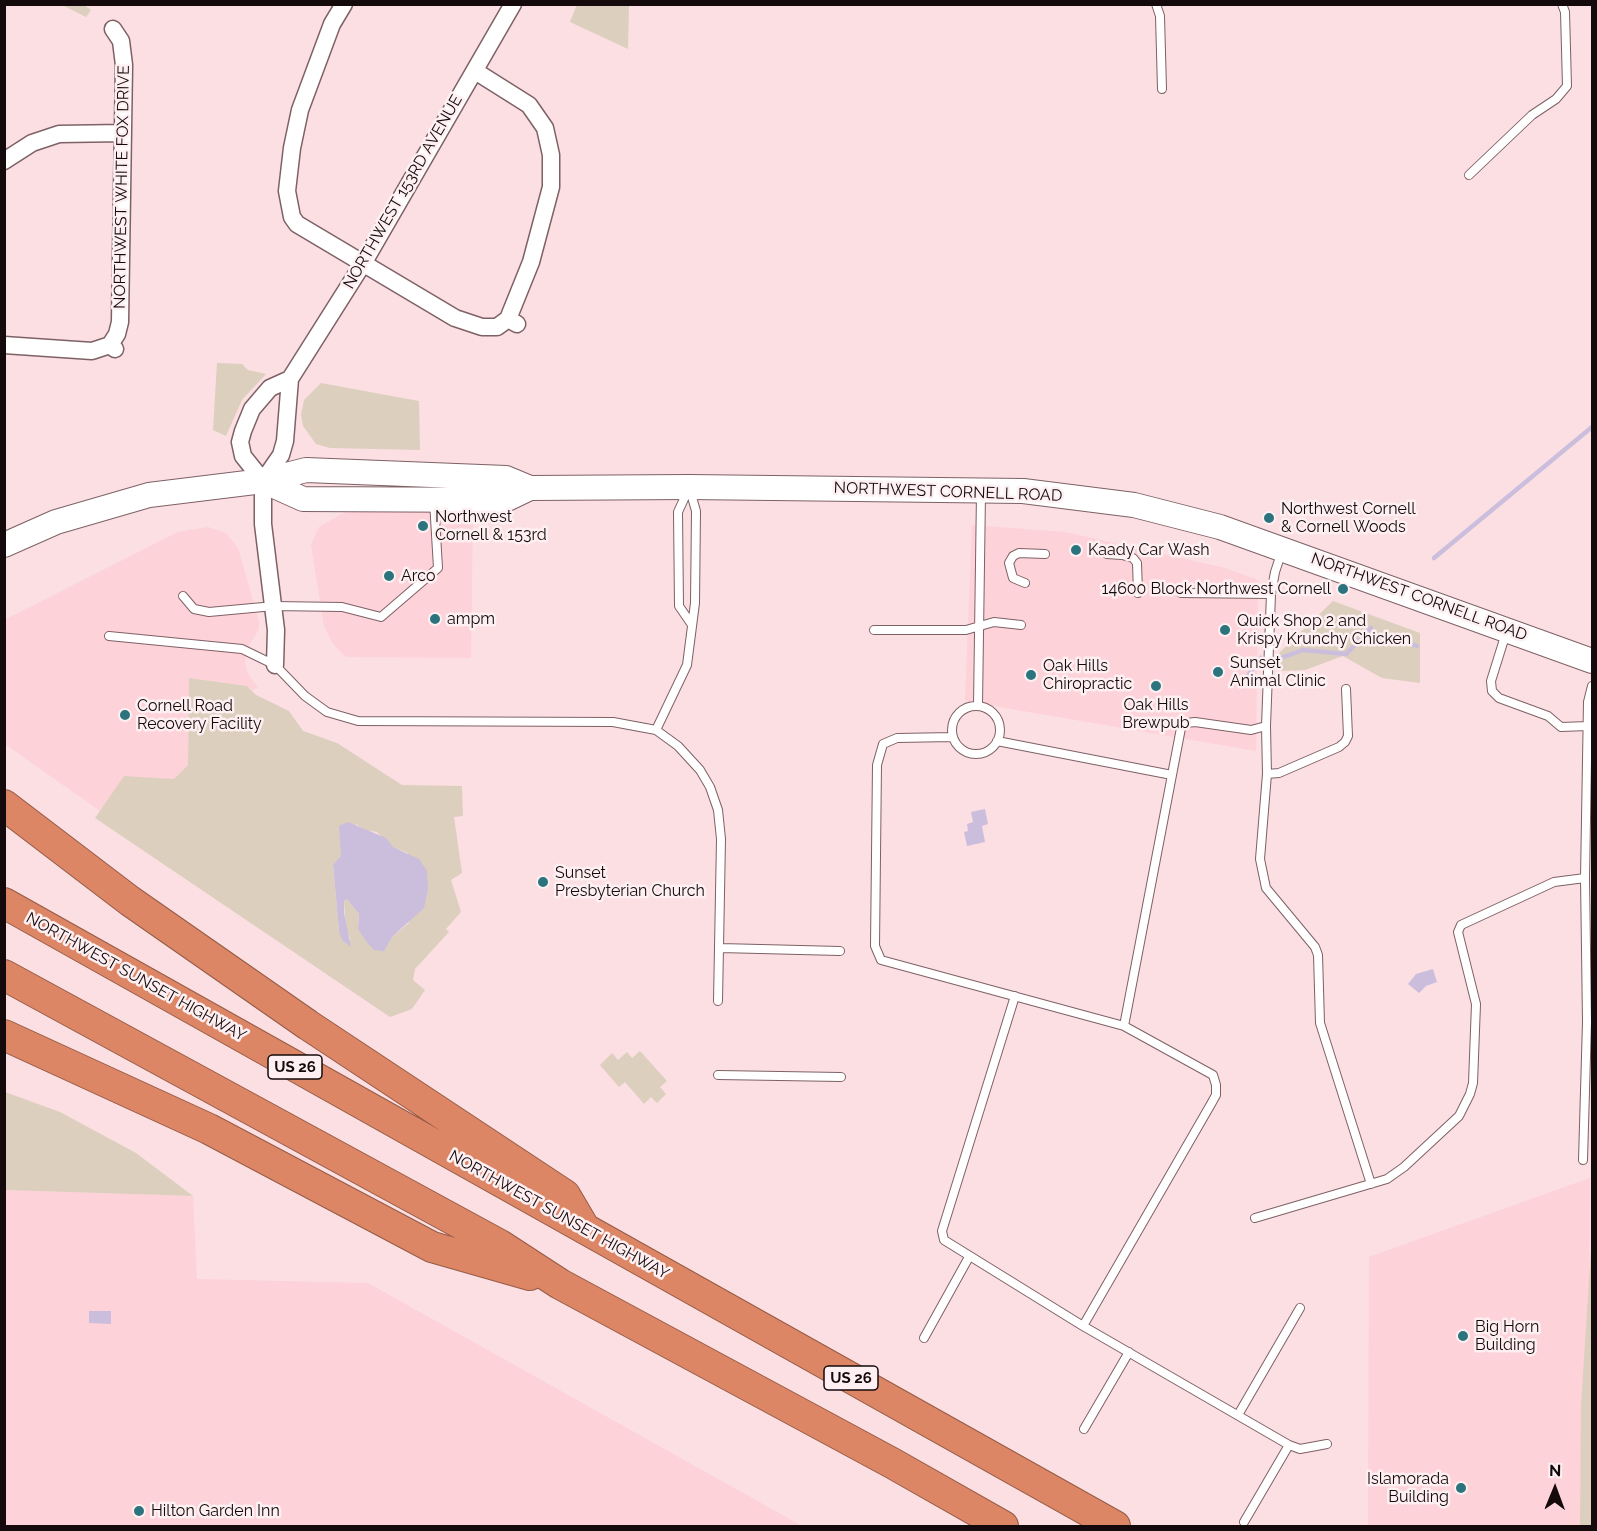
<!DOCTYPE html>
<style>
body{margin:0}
#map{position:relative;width:1597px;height:1531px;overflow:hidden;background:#fbdfe3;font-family:Raleway,sans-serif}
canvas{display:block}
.frame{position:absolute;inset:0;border:6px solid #140a0b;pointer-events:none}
.north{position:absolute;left:1525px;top:1459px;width:60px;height:60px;-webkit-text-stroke:4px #fef0f2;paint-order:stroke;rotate:1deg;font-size:16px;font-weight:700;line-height:24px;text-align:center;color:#140a0b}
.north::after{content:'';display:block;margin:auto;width:21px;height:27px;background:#140a0b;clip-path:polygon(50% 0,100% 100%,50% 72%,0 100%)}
</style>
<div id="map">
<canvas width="1597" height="1531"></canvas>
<div class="frame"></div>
<div class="north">N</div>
</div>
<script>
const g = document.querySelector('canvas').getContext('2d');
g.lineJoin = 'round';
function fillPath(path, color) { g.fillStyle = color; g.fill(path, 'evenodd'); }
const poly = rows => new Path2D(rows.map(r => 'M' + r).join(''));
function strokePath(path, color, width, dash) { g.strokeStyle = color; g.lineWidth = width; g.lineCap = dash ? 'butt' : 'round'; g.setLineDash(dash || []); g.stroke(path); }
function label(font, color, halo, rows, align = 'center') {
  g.font = font + ' Raleway,sans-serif'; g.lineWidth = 5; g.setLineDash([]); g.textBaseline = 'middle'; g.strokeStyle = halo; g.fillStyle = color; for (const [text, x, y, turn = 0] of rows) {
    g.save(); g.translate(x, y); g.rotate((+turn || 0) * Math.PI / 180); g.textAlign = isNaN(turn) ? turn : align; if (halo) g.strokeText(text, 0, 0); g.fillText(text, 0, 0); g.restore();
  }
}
const built = poly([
 [347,511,473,512,471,658,346,657,333,644,324,626,311,545,319,527],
 [972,525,1065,532,1225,568,1258,580,1256,751,965,701],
 [208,527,226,533,238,548,259,622,259,629,247,649,245,663,248,674,258,688,252,690,247,686,189,678,188,765,174,779,124,777,100,811,5,744,4,620,178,532],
 [1590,1178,1587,1526,1368,1526,1369,1257],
 [5,1190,193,1196,197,1279,368,1283,802,1526,5,1526]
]);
const green = poly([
 [577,4,629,5,628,49,570,22],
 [62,5,84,5,91,10,86,17],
 [217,363,242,364,248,370,266,374,242,400,226,436,213,430],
 [321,383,419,401,420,450,330,448,316,444,303,426,301,415,304,400],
 [1333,601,1420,633,1420,683,1382,678,1343,656,1305,670,1282,671,1278,654],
 [189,678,247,686,256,695,289,711,303,731,337,743,402,785,462,786,463,816,454,817,462,873,451,880,461,912,446,929,449,932,415,969,413,980,425,990,412,1009,390,1017,95,818,124,776,174,779,188,765],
 [356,824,364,830,377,832,392,847,408,853,409,923,392,937,358,929,359,914,347,899,344,901,346,928,351,940,339,931,333,866,341,856],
 [640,1051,667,1081,660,1087,666,1094,657,1103,651,1097,644,1104,625,1082,619,1087,600,1065,612,1053,618,1060,627,1052,632,1058],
 [5,1092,60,1112,136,1153,193,1196,5,1190],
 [1592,1233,1592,1526,1580,1526,1581,1406]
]);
const water = poly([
 [985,809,988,824,982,826,985,842,967,846,964,832,968,831,967,824,973,822,971,812],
 [348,822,386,838,393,847,419,859,427,871,428,889,424,908,392,937,384,951,374,950,366,941,358,929,359,914,347,899,344,901,344,912,351,947,342,940,339,931,333,865,341,856,339,826],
 [1433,969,1437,982,1426,986,1419,993,1408,984,1416,974],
 [89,1311,111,1311,111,1324,89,1323]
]);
const stream = poly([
 [1434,558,1592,427],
 [1363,637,1371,628],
 [1278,659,1303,650,1346,654,1363,637,1394,637,1417,646],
 [1243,682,1261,658]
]);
const service = poly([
 [1156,4,1160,16,1162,89],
 [1469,175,1532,115,1556,99,1567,86,1565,12,1562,4],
 [688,490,678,512,679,606,692,625],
 [1282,551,1275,572,1271,594,1266,726,1267,774,1260,859,1266,888,1315,947,1318,955,1320,1023,1371,1184],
 [1107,554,1122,555,1133,558,1137,563,1138,593],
 [1025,583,1013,578,1009,563,1013,556,1019,553,1045,554],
 [1181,593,1271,594],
 [183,596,194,609,209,612,274,606,342,607,381,617,438,568,434,501],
 [874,630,966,630,994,622,1021,625],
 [1506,633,1491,681,1492,691,1499,698,1548,716,1561,727,1588,726],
 [109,636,242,649,275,665,305,696,327,712,358,721,613,722,656,730,678,746,700,770,710,787,718,810,721,839,718,1001],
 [978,705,981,493],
 '952 730a24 24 0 1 1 48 0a24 24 0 1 1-48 0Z',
 [656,730,687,665,695,603,696,511,690,490],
 [952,737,897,738,883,744,877,765,875,946,881,960,1124,1026,1213,1075,1216,1085,1216,1095,1211,1104,1083,1326],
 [997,741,1172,775],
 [1267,774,1279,773,1339,747,1345,742,1348,736,1346,689],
 [720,948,840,951],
 [1015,996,942,1231,944,1240,1083,1326,1289,1445,1300,1449,1327,1444],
 [1124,1026,1181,728,1187,723,1195,722,1251,730,1266,726],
 [718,1075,841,1077],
 [1583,1160,1587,1022,1585,878,1588,702,1592,686],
 [1255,1218,1387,1179,1404,1167,1459,1116,1470,1094,1473,1083,1476,1004,1458,932,1461,925,1554,882,1585,878],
 [924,1338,969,1257],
 [1238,1415,1300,1308],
 [1084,1429,1129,1352],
 [1244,1522,1289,1445]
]);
const minor = poly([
 [344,4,332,24,300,110,292,148,287,191,292,217,297,224,455,318,482,327,497,327,508,319,517,324],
 [475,71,529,105,545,128,551,155,551,187,531,262,508,319],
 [4,161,32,143,59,134,123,133],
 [4,345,92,351,110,345,115,349],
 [110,345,117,334,120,322,124,65,121,41,113,29],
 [263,481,243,456,240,442,243,431,252,409,270,388,290,379],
 [275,665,276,630,263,524,263,481,281,455,285,441,290,379,364,262,513,4]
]);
const secondary = poly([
 [263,481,303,499,505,500,530,488],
 [4,545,56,522,149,495,263,481,306,470,506,478,530,488,689,487,1023,491,1134,505,1220,527,1592,661]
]);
const motorway = poly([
 [4,805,130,901,308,1025,565,1195,585,1229],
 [4,903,1115,1526],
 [4,975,500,1245,560,1284,892,1463,1003,1526],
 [4,1035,209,1129,432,1247,530,1275]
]);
const markers = [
 [1269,518,6,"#2b747d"],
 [423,526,6,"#2b747d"],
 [1076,550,6,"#2b747d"],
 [389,576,6,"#2b747d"],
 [1343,589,6,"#2b747d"],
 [435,619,6,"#2b747d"],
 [1225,630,6,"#2b747d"],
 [1218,672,6,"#2b747d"],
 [1031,675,6,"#2b747d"],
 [1156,686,6,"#2b747d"],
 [125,715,6,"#2b747d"],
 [543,882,6,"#2b747d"],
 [1463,1336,6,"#2b747d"],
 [1461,1488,6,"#2b747d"],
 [139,1511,6,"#2b747d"]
];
const shields = [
 [295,1067,54],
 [851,1378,54]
];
const shieldNames = [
 ["US 26",295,1067],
 ["US 26",851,1378]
];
const streetNames = [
 ["NORTHWEST WHITE FOX DRIVE",122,187,-89],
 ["NORTHWEST 153RD AVENUE",403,192,-60],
 ["NORTHWEST CORNELL ROAD",948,492,2],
 ["NORTHWEST CORNELL ROAD",1419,597,20],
 ["NORTHWEST SUNSET HIGHWAY",136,977,29],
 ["NORTHWEST SUNSET HIGHWAY",559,1215,29]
];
const poiNames = [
 ["Northwest Cornell",1281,509],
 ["& Cornell Woods",1281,527],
 ["Northwest",435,517],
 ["Cornell & 153rd",435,535],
 ["Kaady Car Wash",1088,550],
 ["Arco",401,576],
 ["14600 Block Northwest Cornell",1331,589,"right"],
 ["ampm",447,619],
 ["Quick Shop 2 and",1237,621],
 ["Krispy Krunchy Chicken",1237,639],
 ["Sunset",1230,663],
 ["Animal Clinic",1230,681],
 ["Oak Hills",1043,666],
 ["Chiropractic",1043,684],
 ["Oak Hills",1156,705,"center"],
 ["Brewpub",1156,723,"center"],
 ["Cornell Road",137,706],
 ["Recovery Facility",137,724],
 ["Sunset",555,873],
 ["Presbyterian Church",555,891],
 ["Big Horn",1475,1327],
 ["Building",1475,1345],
 ["Islamorada",1449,1479,"right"],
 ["Building",1449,1497,"right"],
 ["Hilton Garden Inn",151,1511]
];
fillPath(built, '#fdd2d8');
fillPath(green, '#ddcfbd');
fillPath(water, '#cbbedd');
strokePath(stream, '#cbbedd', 4.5);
strokePath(service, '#7e6165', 10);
strokePath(minor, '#7e6165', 19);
strokePath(secondary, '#7e6165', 26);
strokePath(motorway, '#965b46', 32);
strokePath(service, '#fff', 8);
strokePath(minor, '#fff', 16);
strokePath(secondary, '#fff', 24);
strokePath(motorway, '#dc8666', 30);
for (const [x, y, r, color] of markers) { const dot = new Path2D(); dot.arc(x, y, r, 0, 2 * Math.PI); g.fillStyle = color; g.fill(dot); strokePath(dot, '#fef0f2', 2); }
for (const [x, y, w] of shields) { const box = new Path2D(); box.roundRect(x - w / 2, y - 12, w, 24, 4.5); g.fillStyle = '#fef0f2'; g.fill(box); strokePath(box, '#140a0b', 1.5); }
label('bold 15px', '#140a0b', null, shieldNames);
label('16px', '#140a0b', '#fef0f2', streetNames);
label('16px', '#140a0b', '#fef0f2', poiNames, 'left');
</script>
